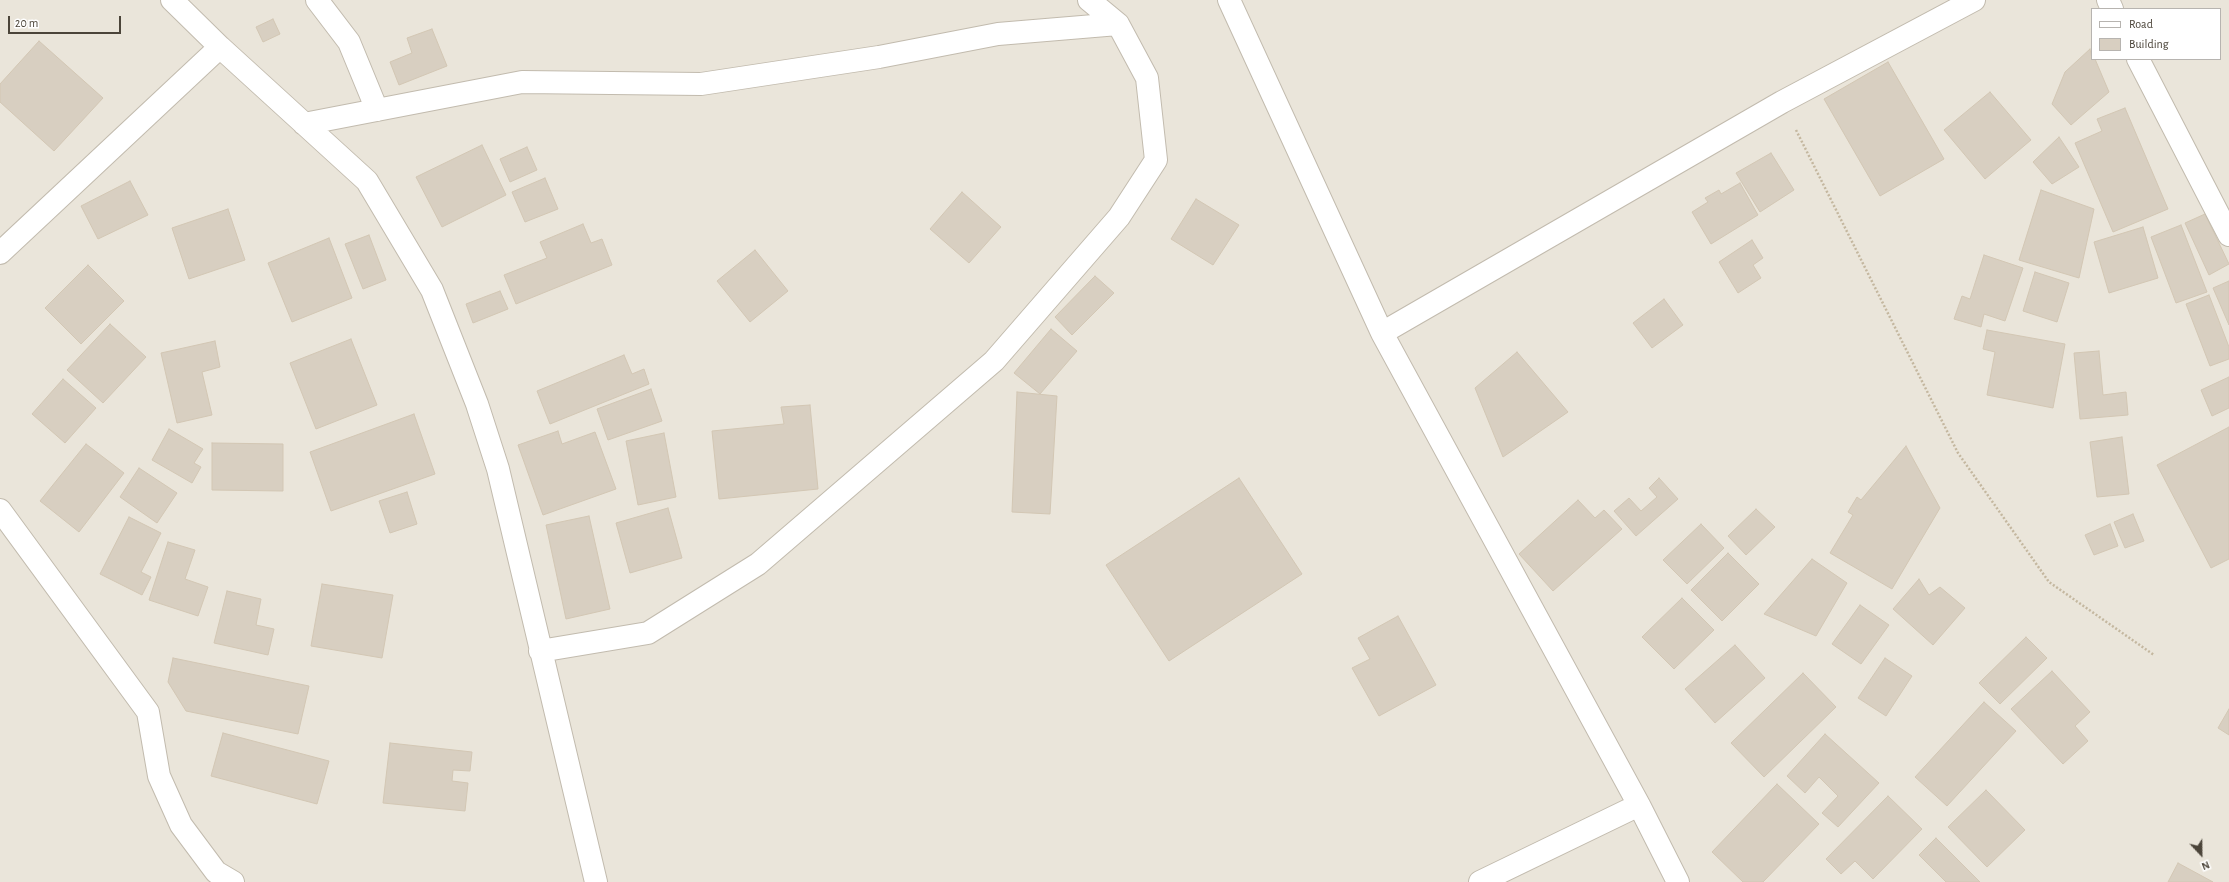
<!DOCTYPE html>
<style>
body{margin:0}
#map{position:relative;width:2229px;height:882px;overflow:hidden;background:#f6f3ec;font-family:"Alegreya Sans",sans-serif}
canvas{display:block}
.legend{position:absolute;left:2091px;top:8px;width:130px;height:52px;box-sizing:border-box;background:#fff;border:1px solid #b7b4b0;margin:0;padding:5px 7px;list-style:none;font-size:12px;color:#4b4439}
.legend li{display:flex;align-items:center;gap:8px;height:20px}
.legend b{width:20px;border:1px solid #b7b4b0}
.north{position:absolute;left:2181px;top:834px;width:40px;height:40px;-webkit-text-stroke:3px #fff;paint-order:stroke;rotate:158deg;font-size:11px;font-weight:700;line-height:16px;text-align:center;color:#4b4439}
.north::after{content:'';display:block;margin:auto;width:14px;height:18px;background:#4b4439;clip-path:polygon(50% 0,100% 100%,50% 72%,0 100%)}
.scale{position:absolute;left:8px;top:16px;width:113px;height:18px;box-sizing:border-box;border:2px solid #4b4439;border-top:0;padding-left:5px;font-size:12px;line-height:14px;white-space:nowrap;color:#4b4439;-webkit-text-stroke:3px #fff;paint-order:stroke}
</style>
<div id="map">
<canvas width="2229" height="882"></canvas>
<ul class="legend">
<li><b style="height:5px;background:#fff"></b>Road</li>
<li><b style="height:11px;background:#d8cfc1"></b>Building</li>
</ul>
<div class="north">N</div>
<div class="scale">20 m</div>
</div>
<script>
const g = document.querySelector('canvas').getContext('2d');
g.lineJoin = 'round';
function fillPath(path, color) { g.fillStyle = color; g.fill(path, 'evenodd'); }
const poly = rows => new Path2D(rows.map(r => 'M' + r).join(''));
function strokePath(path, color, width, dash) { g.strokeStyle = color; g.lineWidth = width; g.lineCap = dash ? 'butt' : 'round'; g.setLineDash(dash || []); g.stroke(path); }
const residential = poly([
 [0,0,2229,0,2229,882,0,882],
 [2092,9,2220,9,2220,59,2092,59]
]);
const building = poly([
 [273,19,280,34,263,42,256,27,273,19],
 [432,29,447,66,399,85,390,62,412,53,407,38,432,29],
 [39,41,103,98,54,151,0,102,0,84,39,41],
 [2090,49,2092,59,2095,59,2109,92,2071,125,2052,104,2065,72,2090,49],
 [1888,62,1944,159,1880,196,1824,99,1888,62],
 [1990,92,2031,140,1985,179,1944,130,1990,92],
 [2125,108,2168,209,2113,232,2075,143,2102,131,2097,119,2125,108],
 [2059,137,2079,167,2052,184,2033,162,2059,137],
 [482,145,506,195,442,227,416,177,482,145],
 [527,147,537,170,510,182,500,159,527,147],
 [1771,153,1794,190,1760,212,1736,173,1771,153],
 [545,178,558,209,525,222,512,192,545,178],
 [130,181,148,215,98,239,81,206,130,181],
 [1740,183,1758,215,1711,244,1692,212,1708,202,1705,198,1719,190,1721,194,1740,183],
 [2041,190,2094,209,2079,278,2019,260,2041,190],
 [962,192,1001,227,969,263,930,229,962,192],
 [1196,199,1239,225,1213,265,1171,239,1196,199],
 [228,209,245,260,189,279,172,228,228,209],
 [2205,214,2229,264,2209,275,2185,223,2205,214],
 [583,224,591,243,602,239,612,265,516,304,504,275,547,258,540,242,583,224],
 [2181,225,2207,292,2176,303,2151,237,2181,225],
 [2143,227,2158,278,2109,293,2094,242,2143,227],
 [369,235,386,280,363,289,345,244,369,235],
 [329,238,352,298,292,322,268,263,329,238],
 [1752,240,1763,258,1753,265,1761,278,1738,293,1719,262,1752,240],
 [755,250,788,291,750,322,717,281,755,250],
 [1984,255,2023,268,2005,321,1984,314,1981,327,1954,319,1962,296,1970,299,1984,255],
 [88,265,124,301,81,344,45,308,88,265],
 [2035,272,2069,283,2057,322,2023,311,2035,272],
 [1095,276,1114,293,1072,335,1055,317,1095,276],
 [2229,281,2229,325,2213,288,2229,281],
 [500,291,508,309,473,323,466,304,500,291],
 [2209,295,2229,347,2229,359,2210,366,2186,304,2209,295],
 [1664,299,1683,325,1652,348,1633,323,1664,299],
 [110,324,146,357,103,403,67,370,110,324],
 [1051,329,1077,351,1040,394,1014,373,1051,329],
 [1987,330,2065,344,2053,408,1987,395,1995,352,1983,349,1987,330],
 [351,339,377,405,316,429,290,363,351,339],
 [215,341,220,367,202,372,212,415,177,423,161,353,215,341],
 [2099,351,2103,395,2126,392,2128,415,2080,419,2074,353,2099,351],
 [1517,352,1568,412,1503,457,1475,388,1517,352],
 [624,355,632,374,644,369,649,384,550,424,537,391,624,355],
 [2229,377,2229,408,2212,416,2201,390,2229,377],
 [63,379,96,408,65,443,32,414,63,379],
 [651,389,662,421,608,440,597,409,651,389],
 [1017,392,1057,396,1050,514,1012,512,1017,392],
 [810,405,818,489,719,499,712,431,784,424,781,407,810,405],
 [414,414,435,474,331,511,310,452,414,414],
 [2229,427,2229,559,2211,568,2157,465,2229,427],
 [169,429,203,449,194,463,201,467,192,483,152,460,169,429],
 [558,431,562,444,595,432,616,489,543,515,518,445,558,431],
 [664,433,676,497,638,505,626,441,664,433],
 [2122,437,2129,494,2097,497,2090,442,2122,437],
 [212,443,283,444,283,491,212,490,212,443],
 [86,444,124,473,79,532,40,501,86,444],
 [1906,446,1940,508,1892,589,1830,553,1853,515,1848,512,1857,497,1861,500,1906,446],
 [139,468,177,493,157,523,120,497,139,468],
 [1239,478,1302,574,1169,661,1106,565,1239,478],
 [1659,478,1678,499,1636,536,1614,511,1629,498,1641,511,1657,497,1649,488,1659,478],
 [407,492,417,524,390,533,379,501,407,492],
 [1578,500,1595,518,1604,510,1622,529,1553,591,1519,554,1578,500],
 [668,508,682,558,630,573,616,523,668,508],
 [1756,509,1775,527,1746,555,1728,536,1756,509],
 [2133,514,2144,541,2125,548,2114,522,2133,514],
 [589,516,610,609,566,619,546,525,589,516],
 [129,517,161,533,141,572,151,577,142,595,100,574,129,517],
 [1701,524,1724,548,1687,584,1663,560,1701,524],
 [2110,524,2118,546,2094,555,2085,535,2110,524],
 [168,542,195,550,185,579,208,587,198,616,149,600,168,542],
 [1728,553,1759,584,1722,621,1691,590,1728,553],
 [1812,559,1847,583,1816,636,1764,614,1812,559],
 [1919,579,1929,595,1940,587,1965,608,1933,645,1893,609,1919,579],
 [322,584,393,595,382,658,311,646,322,584],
 [227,591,261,599,256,625,274,629,268,655,214,643,227,591],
 [1682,598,1714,630,1674,669,1642,637,1682,598],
 [1860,605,1889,625,1861,664,1832,644,1860,605],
 [1398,616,1436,685,1379,716,1352,668,1370,659,1358,638,1398,616],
 [2026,637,2047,658,2000,704,1979,683,2026,637],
 [1735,645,1765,678,1715,723,1685,689,1735,645],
 [173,658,309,686,298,734,186,711,168,682,173,658],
 [1885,658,1912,676,1886,716,1858,698,1885,658],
 [2052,671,2090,712,2075,726,2088,741,2063,764,2011,709,2052,671],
 [1803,673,1836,707,1764,777,1731,743,1803,673],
 [1984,702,2016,731,1947,806,1915,777,1984,702],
 [2229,709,2229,735,2218,728,2229,709],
 [223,733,329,761,317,804,211,776,223,733],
 [1825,734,1879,783,1838,827,1822,813,1838,796,1819,777,1805,793,1787,776,1825,734],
 [390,743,472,752,470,771,453,770,452,781,468,783,465,811,383,803,390,743],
 [1777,784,1819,824,1763,882,1743,882,1712,852,1777,784],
 [1986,790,2025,830,1987,867,1948,827,1986,790],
 [1888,796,1922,829,1873,879,1855,861,1841,874,1826,859,1888,796],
 [1936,838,1980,882,1946,882,1919,855,1936,838],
 [2178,863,2213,882,2168,882,2178,863]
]);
const path = poly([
 [1796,130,1958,453,2049,582,2154,655]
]);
const minor = poly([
 [172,0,220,47,367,181,432,290,477,404,498,469,596,882],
 [317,0,349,42,377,110],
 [1229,0,1382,333,1639,805,1678,882],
 [2108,0,2112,9],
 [2138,59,2229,235],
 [304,124,522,82,701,84,879,57,998,34,1118,24],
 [0,253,220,47],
 [1382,333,1782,102,1974,0],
 [0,510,148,712,159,776,181,825,216,872,233,882],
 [540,651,648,633,758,564,994,361,1119,217,1156,160,1147,78,1118,24,1089,0],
 [1480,882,1639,805]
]);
fillPath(residential, '#eae5da');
fillPath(building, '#d8cfc1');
strokePath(building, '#d3c7b4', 1);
strokePath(minor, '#c2bbae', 24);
strokePath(path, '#c4b79f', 2.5, [2, 2]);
strokePath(minor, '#fff', 22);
</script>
